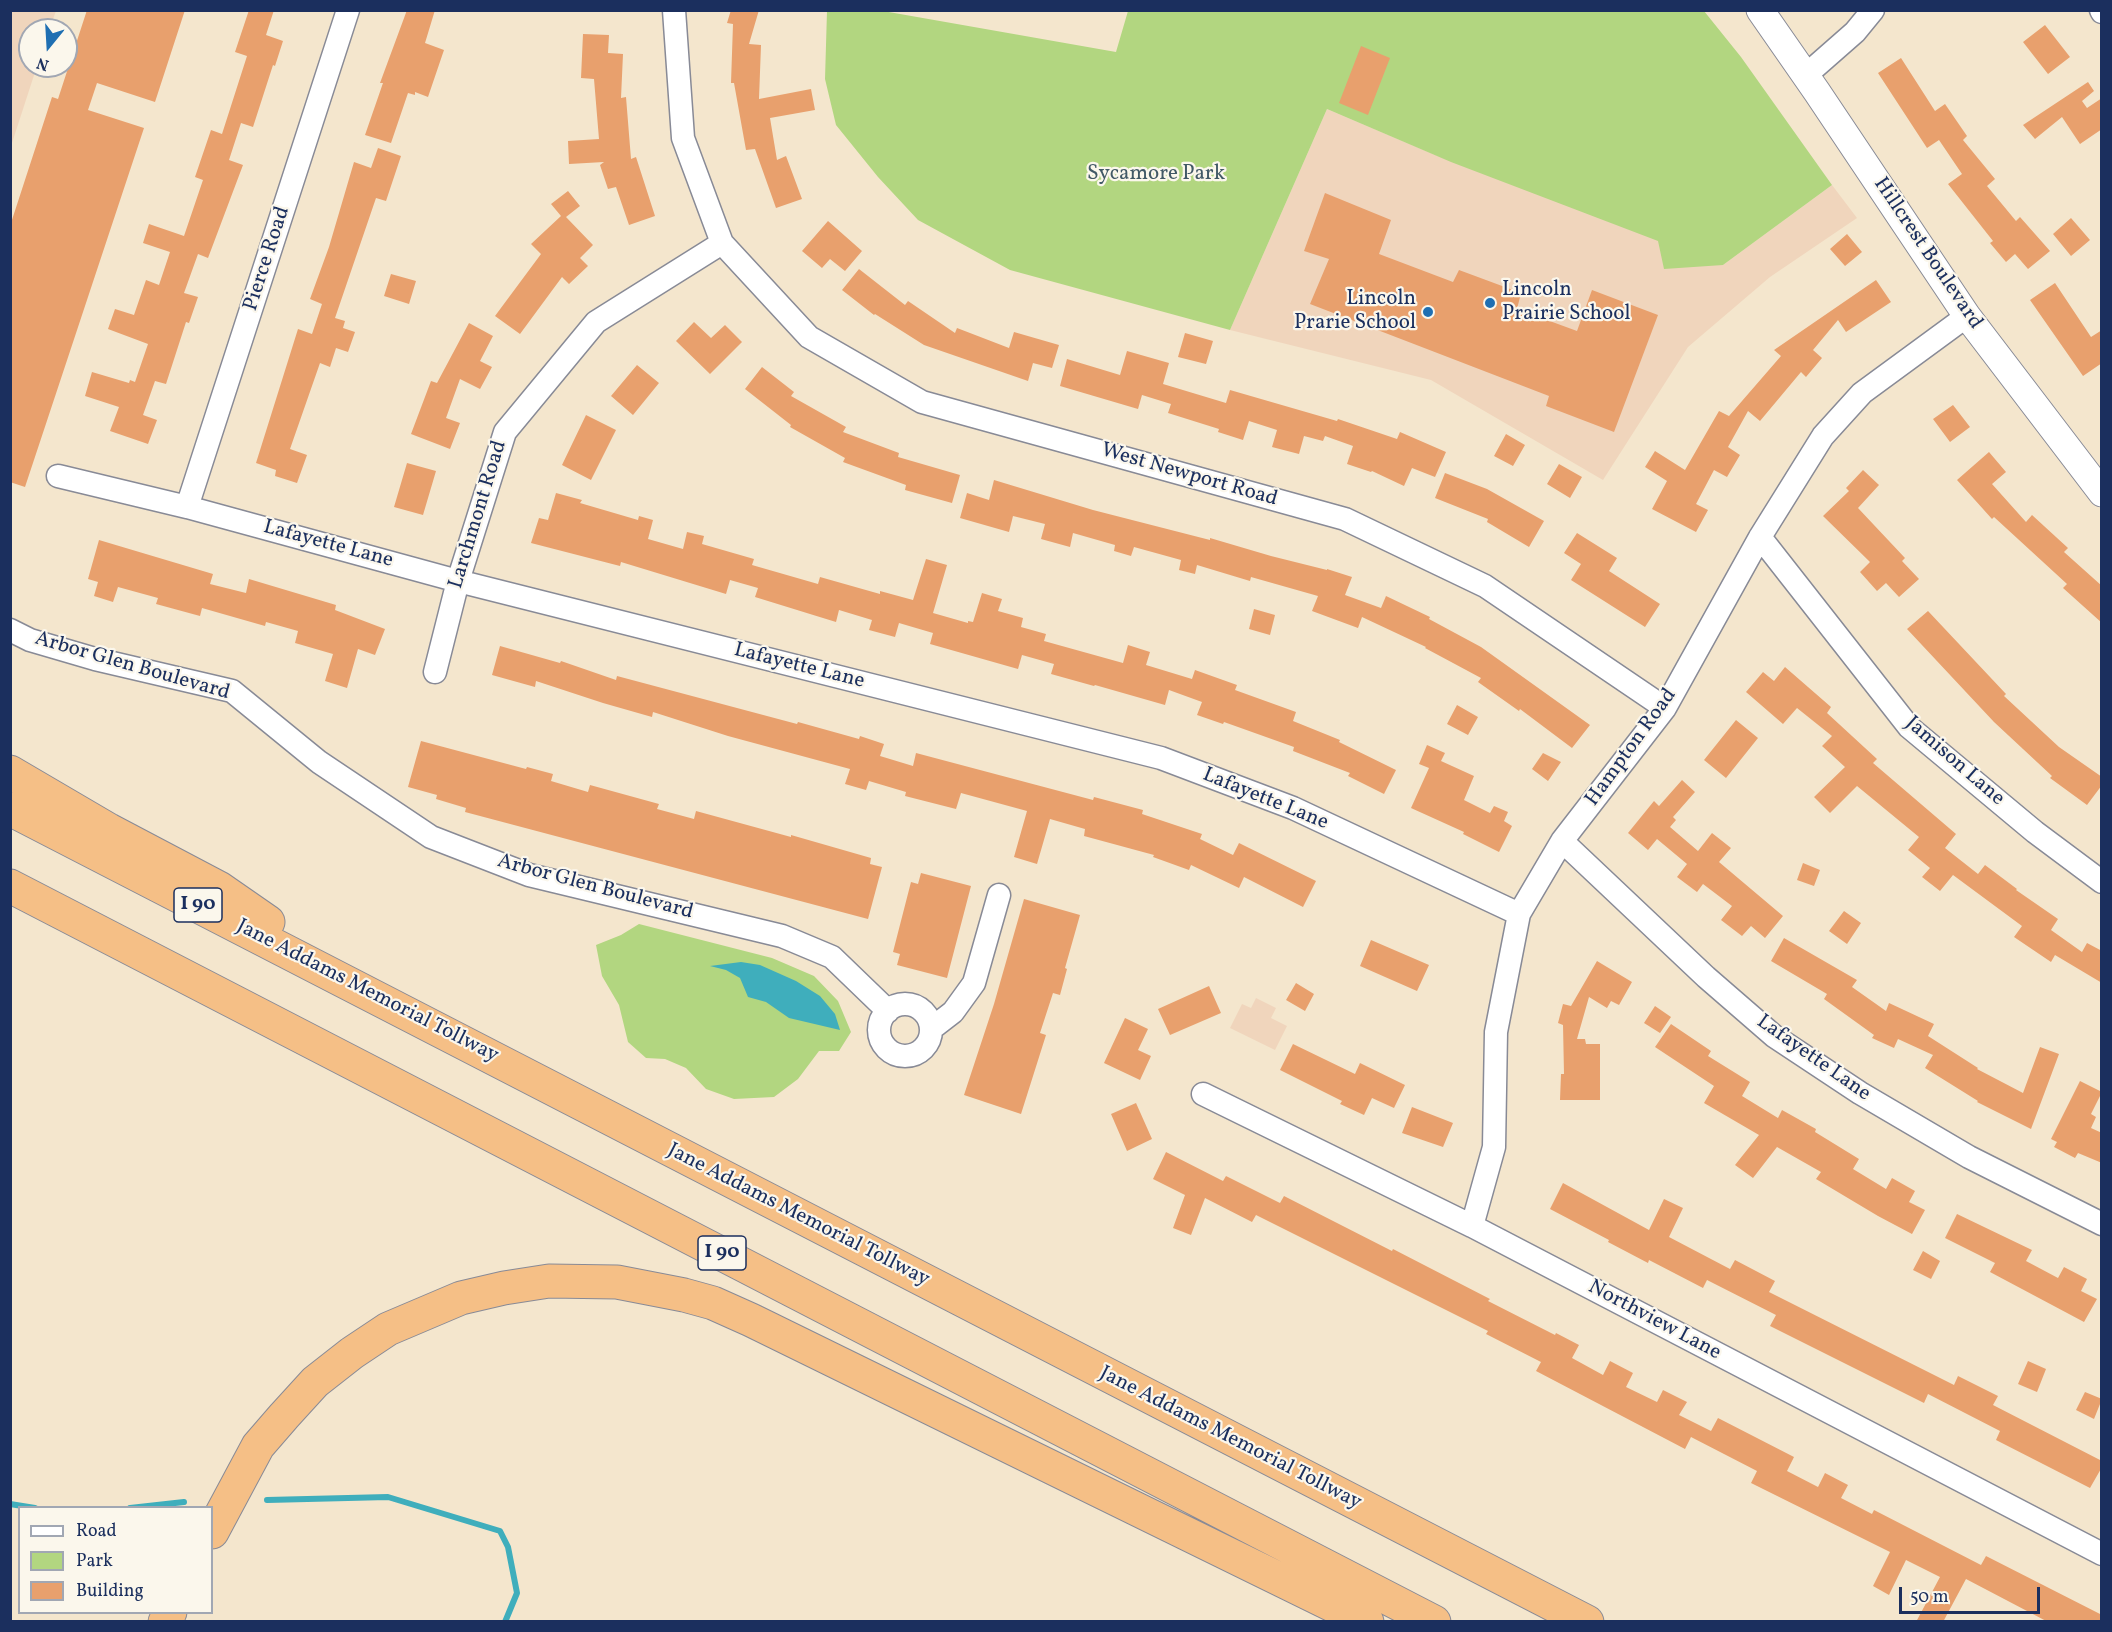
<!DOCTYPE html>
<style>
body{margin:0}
#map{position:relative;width:2112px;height:1632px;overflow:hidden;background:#f4e6cd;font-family:Vollkorn,serif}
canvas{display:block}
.frame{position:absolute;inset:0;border:12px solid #1b2f5e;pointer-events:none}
.legend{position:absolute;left:18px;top:1506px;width:195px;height:108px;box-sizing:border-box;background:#fbf7ec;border:2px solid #a1a7b3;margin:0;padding:8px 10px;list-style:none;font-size:18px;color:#1b2f5e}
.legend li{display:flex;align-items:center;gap:12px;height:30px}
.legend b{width:30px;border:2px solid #a1a7b3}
.north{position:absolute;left:18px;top:18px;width:60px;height:60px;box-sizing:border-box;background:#fbf7ec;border:2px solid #a1a7b3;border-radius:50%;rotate:198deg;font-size:16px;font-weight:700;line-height:24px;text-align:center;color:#1b2f5e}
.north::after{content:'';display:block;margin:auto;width:21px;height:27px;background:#1f6fb2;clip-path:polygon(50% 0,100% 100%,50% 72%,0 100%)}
.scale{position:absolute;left:1899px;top:1587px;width:141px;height:27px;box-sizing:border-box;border:3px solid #1b2f5e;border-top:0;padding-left:8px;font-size:18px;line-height:21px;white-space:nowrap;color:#1b2f5e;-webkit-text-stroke:4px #fbf7ec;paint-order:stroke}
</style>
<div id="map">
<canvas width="2112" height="1632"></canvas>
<div class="frame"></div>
<ul class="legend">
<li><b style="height:8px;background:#fff"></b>Road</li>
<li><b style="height:16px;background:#b2d680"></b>Park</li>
<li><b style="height:16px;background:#e8a06d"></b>Building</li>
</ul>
<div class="north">N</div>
<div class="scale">50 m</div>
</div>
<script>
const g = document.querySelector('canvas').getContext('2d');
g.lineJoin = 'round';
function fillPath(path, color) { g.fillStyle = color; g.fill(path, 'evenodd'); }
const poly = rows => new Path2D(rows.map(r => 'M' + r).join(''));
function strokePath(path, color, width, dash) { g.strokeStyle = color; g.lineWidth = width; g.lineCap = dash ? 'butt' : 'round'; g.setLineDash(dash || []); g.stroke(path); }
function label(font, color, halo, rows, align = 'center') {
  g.font = font + ' Vollkorn,serif'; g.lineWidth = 4.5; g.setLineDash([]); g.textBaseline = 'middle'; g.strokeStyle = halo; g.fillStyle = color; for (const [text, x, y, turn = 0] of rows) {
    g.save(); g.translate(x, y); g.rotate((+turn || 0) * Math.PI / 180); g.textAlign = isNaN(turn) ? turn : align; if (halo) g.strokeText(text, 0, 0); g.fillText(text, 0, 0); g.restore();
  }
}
const built = poly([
 [11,10,56,11,49,30,30,30,30,66,37,66,11,146],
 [1327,109,1433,154,1723,265,1832,185,1857,218,1770,277,1688,347,1603,480,1431,380,1230,330],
 [1256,998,1276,1008,1271,1018,1287,1026,1275,1050,1230,1028,1242,1004,1251,1008]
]);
const green = poly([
 [827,11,883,11,1116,52,1128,11,1704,11,1741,57,1832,185,1723,265,1664,269,1658,241,1451,162,1327,109,1230,330,1010,270,918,220,878,177,836,125,825,79],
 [639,924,772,958,814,976,838,1001,851,1032,839,1051,819,1051,798,1079,774,1097,734,1099,706,1089,686,1068,665,1059,646,1058,628,1042,619,1005,602,976,596,945,621,935]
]);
const water = poly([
 [741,962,760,965,796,981,820,996,835,1014,840,1030,789,1018,766,1002,748,997,740,978,726,970,710,966]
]);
const stream = poly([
 [267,1500,388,1497,500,1531,508,1547,517,1593,505,1622],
 [10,1504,35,1508],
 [130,1508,184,1502]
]);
const building = poly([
 [87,10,185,10,155,102,97,83,88,110,144,128,25,487,10,482,10,226,52,97,58,99],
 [249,10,274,10,266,35,283,41,275,66,273,65,253,127,241,123,229,160,243,165,208,258,198,254,184,293,198,297,189,323,186,322,166,384,155,381,143,415,157,420,148,444,110,431,119,407,85,396,92,372,129,383,130,380,135,382,148,344,108,329,115,309,134,315,146,280,159,285,170,252,143,243,149,224,184,236,203,180,195,177,211,130,222,134,247,56,235,52],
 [407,10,435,10,425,43,444,50,428,97,415,92,415,95,408,93,391,143,365,135,383,83,380,83],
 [731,10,759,10,749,44,761,45,759,99,811,89,815,110,770,118,777,160,786,156,802,199,776,208,755,149,746,150,734,83,731,83,733,24,727,23],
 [2045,25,2070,57,2048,74,2023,42],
 [583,34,609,35,608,53,623,54,621,98,626,97,631,159,636,157,655,216,629,225,616,187,608,189,600,165,604,162,569,164,568,141,599,139,594,79,581,78],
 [1361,46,1390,58,1368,115,1339,103],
 [1901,58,1935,111,1945,104,1967,136,1963,140,1995,179,1987,186,2016,221,2020,217,2050,251,2028,269,2015,254,2006,262,1990,243,1993,241,1948,184,1962,174,1939,140,1927,148,1878,73],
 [2088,82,2094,91,2082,101,2087,108,2102,98,2102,129,2080,144,2062,117,2035,139,2023,125],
 [378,148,401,156,386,201,376,198,335,318,345,321,343,328,355,332,348,352,336,348,330,367,320,363,290,449,307,455,297,483,275,476,276,470,256,463,298,329,312,334,322,304,310,299,329,247,354,162,371,168],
 [568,191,580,206,566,217,593,245,580,258,588,266,569,284,562,277,520,334,495,316,541,254,531,244,561,216,551,204],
 [1325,193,1391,220,1379,254,1453,282,1459,270,1521,293,1517,309,1577,331,1592,290,1658,315,1614,432,1546,406,1549,396,1310,304,1329,259,1304,251],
 [2071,218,2090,240,2071,256,2053,234],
 [828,221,862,251,845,271,830,259,822,268,802,251],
 [1847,234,1862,252,1845,266,1830,249],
 [859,269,905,305,908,301,955,333,957,328,1009,348,1014,332,1059,345,1052,368,1033,363,1028,381,924,345,875,314,874,315,842,290],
 [391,274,416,281,409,304,384,296],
 [1876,280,1891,302,1846,332,1838,320,1813,350,1822,358,1806,377,1801,372,1760,421,1748,411,1728,447,1740,455,1727,477,1714,470,1696,504,1708,510,1696,532,1652,509,1667,481,1645,467,1655,451,1685,470,1719,411,1729,416,1781,356,1774,350],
 [2055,283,2091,337,2102,330,2102,363,2083,376,2030,300],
 [694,322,711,338,725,325,742,342,710,374,676,341],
 [469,323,493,336,480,361,492,367,480,389,460,379,446,418,460,423,450,449,411,434,431,381,437,383],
 [1185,333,1213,341,1206,364,1178,357],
 [1127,351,1169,363,1163,384,1226,403,1230,390,1337,421,1338,419,1397,439,1400,432,1446,452,1435,477,1412,468,1404,486,1372,471,1371,472,1347,464,1353,446,1325,436,1323,441,1304,436,1299,454,1272,447,1277,430,1249,421,1243,440,1218,432,1219,429,1168,413,1171,404,1142,395,1138,409,1060,386,1067,359,1120,375],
 [637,365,659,383,633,415,611,396],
 [762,367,794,392,791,396,846,427,843,432,899,453,898,457,960,475,952,503,905,490,906,485,843,462,845,458,790,427,791,425,745,389],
 [1953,405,1970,427,1950,442,1933,419],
 [586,415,616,430,591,480,562,465],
 [1506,434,1525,445,1513,466,1494,456],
 [1989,452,2006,472,1992,484,2026,522,2032,515,2068,548,2064,552,2102,586,2102,623,2063,588,2067,584,1994,517,1992,519,1957,480],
 [407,463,436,471,423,515,394,507],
 [1559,464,1582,477,1570,498,1547,484],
 [1863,470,1879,485,1858,508,1905,558,1902,561,1919,579,1899,597,1886,583,1877,591,1860,572,1870,562,1823,516,1849,491,1846,488],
 [1445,473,1487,489,1544,521,1529,547,1487,522,1488,519,1435,498],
 [994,480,1093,510,1210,540,1210,538,1271,556,1327,570,1327,569,1352,577,1345,595,1381,608,1386,596,1430,617,1429,619,1481,647,1590,725,1572,748,1520,709,1519,711,1478,682,1481,678,1425,648,1426,647,1362,617,1358,628,1312,611,1318,596,1251,577,1250,581,1197,565,1195,574,1179,570,1181,560,1134,547,1131,556,1114,551,1115,545,1073,533,1070,547,1041,539,1045,524,1013,516,1009,532,960,518,967,493,989,500],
 [556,493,582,500,580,503,638,520,639,516,653,520,648,539,683,549,687,532,704,536,702,544,754,559,752,565,818,584,820,577,880,594,880,591,913,600,926,559,947,565,933,613,968,623,968,621,973,622,982,593,1002,599,998,611,1023,618,1021,627,1046,634,1044,641,1123,663,1128,645,1150,652,1146,665,1192,679,1195,670,1237,685,1235,690,1296,712,1293,721,1340,740,1339,742,1396,770,1384,794,1348,776,1350,773,1293,751,1294,747,1224,722,1223,724,1197,715,1202,702,1169,690,1165,705,1095,685,1094,686,1051,674,1054,664,1022,655,1018,669,930,644,933,633,899,623,895,637,869,630,872,620,839,610,836,622,810,614,755,597,758,588,730,580,726,594,621,562,620,566,531,543,539,518,548,520],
 [1577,533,1617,558,1609,571,1660,604,1645,627,1571,580,1581,564,1564,553],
 [99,540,213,574,210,584,246,593,249,579,336,605,335,610,385,629,375,655,358,649,347,688,325,681,333,654,295,643,298,631,266,622,265,626,202,608,200,616,156,604,158,598,118,587,113,602,94,596,98,582,88,579],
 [1254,609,1275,615,1270,635,1249,629],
 [1928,611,2006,694,2004,696,2059,747,2102,777,2102,785,2087,805,2050,778,2052,776,1994,722,1907,629],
 [500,646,560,663,561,661,616,680,617,676,797,724,798,722,859,739,860,736,884,744,880,756,913,766,916,753,1093,800,1094,797,1143,810,1142,814,1202,834,1200,839,1233,855,1239,843,1316,881,1303,907,1244,877,1239,888,1191,865,1189,870,1153,857,1154,855,1084,836,1085,829,1050,819,1037,864,1014,857,1027,811,961,793,956,809,905,796,906,792,869,781,866,790,845,784,850,769,728,736,653,712,652,717,603,703,536,681,535,687,492,675],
 [1785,667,1831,707,1827,713,1877,759,1873,763,1956,834,1945,848,1978,874,1985,865,2017,889,2016,890,2058,919,2051,930,2082,952,2087,943,2102,951,2102,983,2055,955,2051,962,2014,937,2022,926,1953,875,1940,891,1922,877,1930,868,1908,850,1919,837,1857,786,1830,813,1814,797,1845,767,1822,746,1832,736,1797,708,1783,724,1746,692,1763,672,1774,681],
 [1457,705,1478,717,1468,735,1447,724],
 [1736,720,1758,738,1726,778,1704,760],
 [421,741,526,769,527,767,553,774,551,781,588,792,590,785,659,804,657,809,694,819,696,811,791,837,791,835,871,858,870,864,882,867,868,919,465,812,466,808,436,799,437,795,408,787],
 [1427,745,1445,753,1441,761,1474,776,1464,800,1490,813,1494,806,1508,812,1504,821,1512,826,1499,852,1463,834,1464,832,1411,808,1429,768,1419,764],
 [1543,753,1561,762,1548,781,1532,769],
 [1682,780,1695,792,1673,817,1676,820,1670,827,1698,851,1712,833,1731,848,1719,862,1783,916,1765,938,1751,926,1742,936,1721,920,1732,906,1703,884,1697,892,1677,877,1687,864,1657,839,1648,850,1628,833,1654,801,1659,806],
 [1803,863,1820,870,1814,886,1797,880],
 [921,873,971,886,947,978,897,965,900,954,893,952,911,882,918,884],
 [1024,899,1080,915,1065,968,1067,969,1060,995,1053,993,1040,1033,1046,1035,1021,1114,964,1095,994,1004],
 [1844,911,1861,923,1847,944,1829,931],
 [1784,938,1857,980,1852,987,1886,1011,1889,1003,1934,1024,1928,1036,1978,1068,1977,1069,2023,1093,2040,1047,2059,1054,2031,1129,1977,1102,1978,1101,1925,1068,1933,1055,1898,1039,1894,1048,1872,1038,1874,1035,1824,999,1827,994,1771,961],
 [1371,940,1429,965,1417,991,1360,966],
 [1597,961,1632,982,1619,1005,1611,1001,1607,1008,1589,997,1577,1039,1585,1039,1586,1044,1600,1044,1600,1100,1560,1100,1561,1074,1564,1074,1563,1025,1558,1023,1563,1004,1571,1006],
 [1296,983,1314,994,1305,1011,1286,1000],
 [1209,986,1221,1013,1170,1035,1158,1009],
 [1655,1006,1671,1017,1660,1033,1644,1023],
 [1125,1018,1148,1029,1138,1050,1151,1056,1140,1080,1104,1063],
 [1671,1024,1711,1051,1708,1056,1750,1082,1742,1096,1778,1118,1782,1110,1816,1129,1815,1132,1859,1159,1853,1169,1886,1189,1892,1178,1915,1191,1909,1202,1925,1210,1912,1234,1878,1216,1816,1179,1821,1172,1777,1147,1753,1178,1735,1165,1759,1135,1704,1103,1714,1086,1655,1047],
 [1293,1044,1355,1074,1360,1063,1405,1085,1394,1108,1372,1098,1364,1115,1340,1104,1342,1101,1280,1070],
 [2080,1081,2102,1092,2091,1114,2096,1117,2091,1128,2102,1133,2102,1163,2078,1153,2075,1158,2054,1147,2057,1142,2051,1139],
 [1136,1103,1152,1139,1127,1151,1111,1114],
 [1412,1107,1453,1123,1443,1147,1402,1133],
 [1166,1152,1223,1181,1226,1176,1280,1203,1284,1196,1392,1251,1393,1249,1490,1299,1488,1301,1555,1335,1556,1333,1579,1345,1572,1358,1603,1375,1610,1361,1633,1373,1626,1387,1657,1402,1663,1390,1687,1402,1679,1415,1711,1431,1718,1418,1794,1457,1787,1471,1818,1487,1825,1473,1848,1485,1841,1498,1872,1514,1874,1510,1981,1565,1986,1556,2102,1615,2102,1622,2048,1622,1966,1579,1943,1622,1916,1622,1940,1577,1906,1560,1889,1595,1873,1586,1890,1552,1751,1483,1757,1471,1691,1437,1685,1449,1536,1371,1541,1362,1486,1334,1488,1331,1256,1215,1252,1222,1205,1198,1191,1235,1173,1228,1185,1195,1153,1179],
 [1563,1183,1649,1230,1664,1199,1683,1208,1669,1237,1730,1269,1735,1260,1775,1281,1769,1292,1954,1385,1958,1376,1998,1396,1993,1405,2102,1461,2102,1467,2090,1488,1996,1440,2000,1431,1928,1394,1924,1403,1770,1326,1776,1315,1707,1280,1703,1288,1649,1260,1648,1263,1608,1242,1609,1240,1550,1209],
 [1957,1214,2032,1250,2026,1261,2058,1278,2064,1267,2087,1279,2081,1291,2097,1299,2084,1322,1990,1272,1995,1263,1945,1238],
 [1923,1251,1940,1261,1931,1279,1913,1270],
 [2028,1361,2046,1369,2037,1392,2018,1384],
 [2085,1392,2102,1399,2094,1419,2076,1410]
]);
const minor = poly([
 [674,10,683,138,722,243,809,337,922,402,1345,519,1485,586,1665,708],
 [2101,10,2102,12],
 [1806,75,1855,32,1873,10],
 [58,476,187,507,458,581,1161,758,1293,808,1519,914],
 [187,507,348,10],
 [1760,537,1909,727,2035,832,2102,882],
 [10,630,30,640,95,659,232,691,319,762,431,837,529,875,782,936,832,957,888,1011],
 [435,672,458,581,505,432,596,322,722,243],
 [1562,841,1706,977,1774,1036,1860,1093,1969,1157,2102,1224],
 '879 1030a26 26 0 1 1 52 0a26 26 0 1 1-52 0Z',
 [931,1029,953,1012,974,983,999,895],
 [1203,1094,1472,1226,2102,1554],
 [1472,1226,1494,1147,1496,1032,1519,914,1562,841,1665,708,1760,537,1823,436,1862,393,1967,316]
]);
const tertiary = poly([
 [1760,10,1817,92,1967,316,2102,493]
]);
const motorway = poly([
 [10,772,109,830,219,888,268,922],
 [10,809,1587,1622],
 [10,886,1434,1622],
 [212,1532,258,1446,284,1416,315,1382,352,1353,388,1329,461,1298,504,1288,549,1281,617,1282,684,1295,713,1303,751,1320,1367,1622],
 [165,1622,170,1612]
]);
const markers = [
 [1490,303,6,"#1f6fb2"],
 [1428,312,6,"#1f6fb2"]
];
const shields = [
 [198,905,48],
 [722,1253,48]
];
const shieldNames = [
 ["I 90",198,905],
 ["I 90",722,1253]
];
const parkNames = [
 ["Sycamore Park",1156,175]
];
const streetNames = [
 ["Hillcrest Boulevard",1927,254,56],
 ["Pierce Road",268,259,-72],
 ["West Newport Road",1189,476,16],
 ["Larchmont Road",479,515,-73],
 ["Lafayette Lane",328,545,15],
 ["Arbor Glen Boulevard",132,667,16],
 ["Lafayette Lane",799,667,14],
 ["Hampton Road",1632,748,-54],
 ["Jamison Lane",1954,762,41],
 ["Lafayette Lane",1265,800,22],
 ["Arbor Glen Boulevard",595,888,15],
 ["Jane Addams Memorial Tollway",367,992,27],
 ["Lafayette Lane",1813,1059,35],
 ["Jane Addams Memorial Tollway",798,1216,27],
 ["Northview Lane",1654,1321,28],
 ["Jane Addams Memorial Tollway",1230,1439,27]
];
const poiNames = [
 ["Lincoln",1502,291],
 ["Prairie School",1502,315],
 ["Lincoln",1416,300,"right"],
 ["Prarie School",1416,324,"right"]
];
fillPath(built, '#f0d5bc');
fillPath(green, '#b2d680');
fillPath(water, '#3faebc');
strokePath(stream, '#3faebc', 6);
fillPath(building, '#e8a06d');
strokePath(minor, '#888a96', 25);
strokePath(tertiary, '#888a96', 29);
strokePath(motorway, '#888a96', 35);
strokePath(minor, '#fff', 22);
strokePath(tertiary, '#fff', 27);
strokePath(motorway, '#f5bf86', 33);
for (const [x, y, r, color] of markers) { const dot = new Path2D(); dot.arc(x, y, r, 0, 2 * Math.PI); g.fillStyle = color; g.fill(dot); strokePath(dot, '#fbf7ec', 2); }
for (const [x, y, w] of shields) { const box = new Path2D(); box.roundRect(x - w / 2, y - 17, w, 34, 4.5); g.fillStyle = '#fbf7ec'; g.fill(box); strokePath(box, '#1b2f5e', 1.5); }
label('bold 20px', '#1b2f5e', null, shieldNames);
label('21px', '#415966', '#fbf7ec', parkNames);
label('21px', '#1b2f5e', '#fbf7ec', streetNames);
label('21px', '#1b2f5e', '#fbf7ec', poiNames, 'left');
</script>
